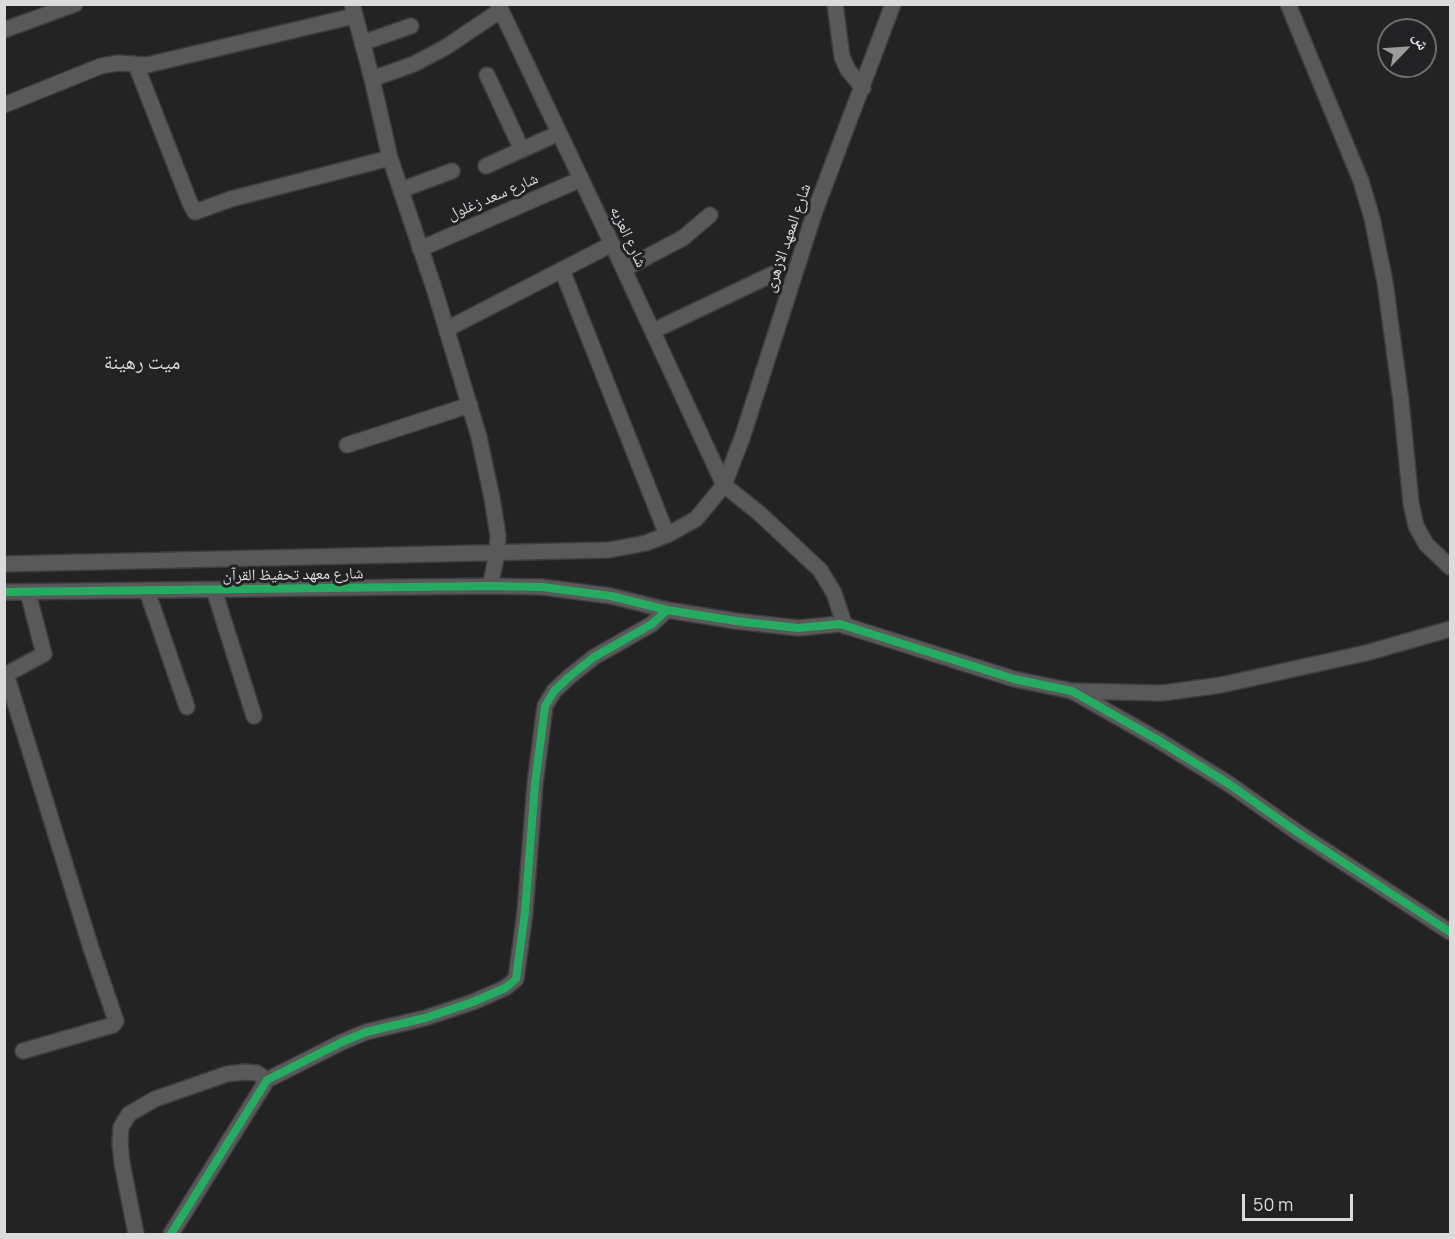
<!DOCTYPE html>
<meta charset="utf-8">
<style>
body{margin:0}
#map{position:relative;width:1455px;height:1239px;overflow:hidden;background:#232324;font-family:Manrope,"Noto Naskh Arabic",sans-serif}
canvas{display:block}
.frame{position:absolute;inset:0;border:6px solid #dbdbdd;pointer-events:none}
.north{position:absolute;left:1377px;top:18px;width:60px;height:60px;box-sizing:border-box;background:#222225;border:2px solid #6c6c6f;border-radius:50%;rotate:65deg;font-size:16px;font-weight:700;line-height:24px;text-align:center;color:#dbdbdd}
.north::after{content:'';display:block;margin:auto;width:21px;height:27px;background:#9b9b9c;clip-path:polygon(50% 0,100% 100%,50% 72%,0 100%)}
.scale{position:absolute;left:1242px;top:1194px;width:111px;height:27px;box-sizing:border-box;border:3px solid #dbdbdd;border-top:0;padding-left:8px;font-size:18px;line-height:21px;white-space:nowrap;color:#dbdbdd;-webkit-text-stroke:4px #222225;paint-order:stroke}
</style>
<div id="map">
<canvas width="1455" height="1239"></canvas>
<div class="frame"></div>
<div class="north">ش</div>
<div class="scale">50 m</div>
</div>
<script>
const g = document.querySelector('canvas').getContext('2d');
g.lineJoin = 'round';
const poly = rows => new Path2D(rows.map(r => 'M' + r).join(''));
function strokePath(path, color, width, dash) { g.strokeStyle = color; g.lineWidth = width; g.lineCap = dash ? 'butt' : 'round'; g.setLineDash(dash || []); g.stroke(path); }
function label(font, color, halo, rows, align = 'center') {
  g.font = font + ' Manrope,"Noto Naskh Arabic",sans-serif'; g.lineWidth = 6; g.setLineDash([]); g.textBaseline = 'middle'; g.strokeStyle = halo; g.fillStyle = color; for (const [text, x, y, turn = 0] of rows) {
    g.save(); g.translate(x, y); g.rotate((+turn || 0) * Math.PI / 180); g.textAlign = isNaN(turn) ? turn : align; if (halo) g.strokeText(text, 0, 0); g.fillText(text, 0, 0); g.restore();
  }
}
const minor = poly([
 [352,4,372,79,390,158,435,291,479,437,492,498,498,536,497,554,490,586],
 [498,4,612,244,724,485,759,513,820,570,834,593,845,626],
 [835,4,842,57,848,70,863,88],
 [1288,4,1361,181,1372,218,1385,282,1401,401,1411,503,1416,526,1426,544,1450,567],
 [4,30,75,4],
 [362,43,411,26],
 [136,65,190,203,195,212,231,199,390,158],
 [487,75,522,150],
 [372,79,414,64,446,47,501,10],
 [4,105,101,66,118,63,147,65,354,16],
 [486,166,559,133],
 [401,190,452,171],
 [420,249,581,179],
 [624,269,683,238,710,215],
 [562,270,667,535],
 [447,329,612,244],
 [653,331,773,274],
 [347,445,470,405],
 [4,564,609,550,646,543,667,535,696,519,724,485,742,438,815,211,893,4],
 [214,590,254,716],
 [147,591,187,707],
 [4,592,490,586,542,587,611,596,667,610,736,621,798,628,840,624,1014,679,1072,691,1158,740,1229,784,1297,832,1450,932],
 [1075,691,1162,693,1221,685,1366,653,1450,629],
 [23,1051,113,1025,116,1021,91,948,7,677,7,674,44,654,28,593],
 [136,1234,122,1163,120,1143,121,1127,129,1114,155,1099,227,1074,245,1072,257,1073,267,1080],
 [171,1234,267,1080,342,1042,366,1032,425,1018,473,1002,505,988,516,979,525,912,535,784,545,706,554,691,569,677,594,657,652,624,667,610]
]);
const cycleway = poly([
 [4,592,490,586,542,587,611,596,667,610,736,621,798,628,840,624,1014,679,1072,691,1158,740,1229,784,1297,832,1450,932],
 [171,1234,267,1080,342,1042,366,1032,425,1018,473,1002,505,988,516,979,525,912,535,784,545,706,554,691,569,677,594,657,652,624,667,610]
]);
const streetNames = [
 ["شارع سعد زغلول",493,197,-23],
 ["شارع العزبه",628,237,65],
 ["شارع المعهد الازهرى",788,238,-71],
 ["شارع معهد تحفيظ القرآن",293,575,-1]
];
const quarterNames = [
 ["ميت رهينة",142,363]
];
strokePath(minor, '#3d3d3f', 18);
strokePath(minor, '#59595a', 15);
strokePath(cycleway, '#26ab63', 8);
label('16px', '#dbdbdd', '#222225', streetNames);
label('20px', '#dbdbdd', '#222225', quarterNames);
</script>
